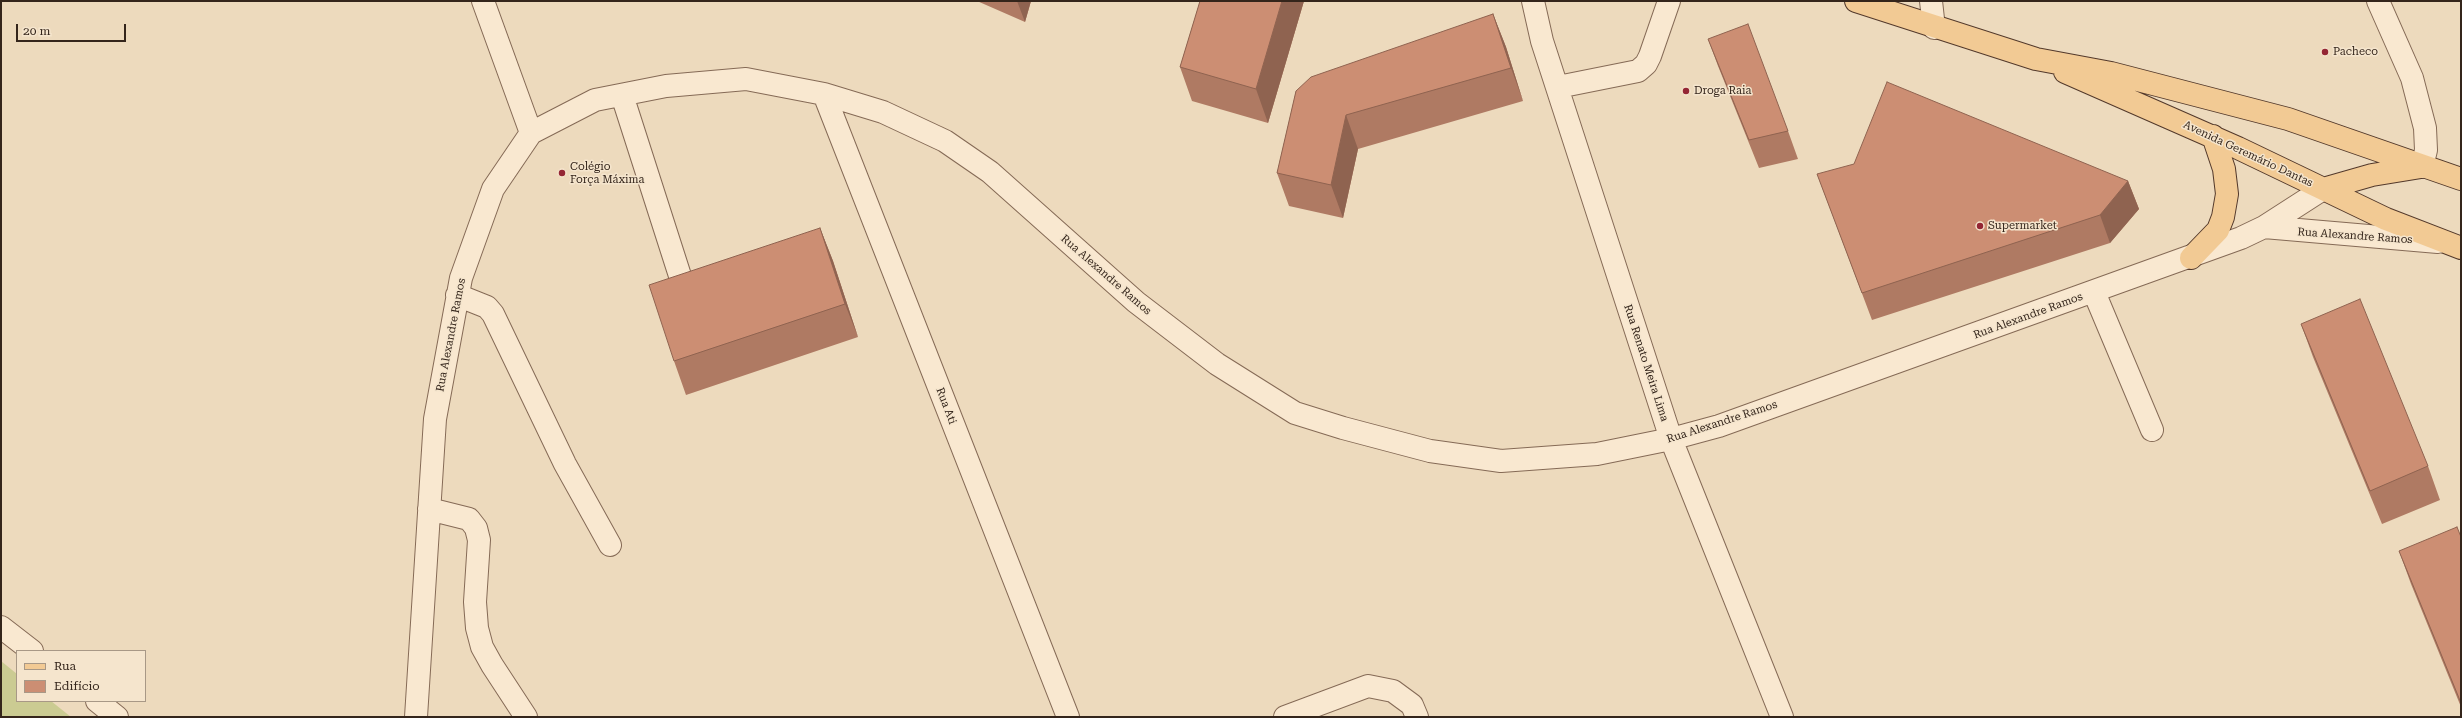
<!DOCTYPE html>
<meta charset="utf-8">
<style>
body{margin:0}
#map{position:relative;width:2462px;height:718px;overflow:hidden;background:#eddabd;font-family:"Roboto Serif",serif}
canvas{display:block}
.frame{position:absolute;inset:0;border:2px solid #34251b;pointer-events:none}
.legend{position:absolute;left:16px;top:650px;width:130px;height:52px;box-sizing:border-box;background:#f5e5cd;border:1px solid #a89886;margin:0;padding:5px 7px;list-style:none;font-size:12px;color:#34251b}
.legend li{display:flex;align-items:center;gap:8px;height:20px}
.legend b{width:20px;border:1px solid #a89886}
.scale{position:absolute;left:16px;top:24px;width:110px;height:18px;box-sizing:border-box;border:2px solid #34251b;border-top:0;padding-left:5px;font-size:12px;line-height:14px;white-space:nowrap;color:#34251b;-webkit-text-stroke:3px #f5e5cd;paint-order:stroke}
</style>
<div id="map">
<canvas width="2462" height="718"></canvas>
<div class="frame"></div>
<ul class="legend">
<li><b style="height:5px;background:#f2ca94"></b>Rua</li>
<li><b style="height:11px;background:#cc8e73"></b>Edifício</li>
</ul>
<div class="scale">20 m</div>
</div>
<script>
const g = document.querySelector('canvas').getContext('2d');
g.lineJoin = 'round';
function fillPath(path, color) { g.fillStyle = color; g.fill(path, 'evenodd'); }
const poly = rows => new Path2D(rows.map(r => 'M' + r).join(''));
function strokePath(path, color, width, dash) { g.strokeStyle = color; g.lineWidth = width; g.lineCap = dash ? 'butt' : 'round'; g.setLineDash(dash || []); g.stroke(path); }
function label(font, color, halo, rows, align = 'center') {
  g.font = font + ' "Roboto Serif",serif'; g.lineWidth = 3; g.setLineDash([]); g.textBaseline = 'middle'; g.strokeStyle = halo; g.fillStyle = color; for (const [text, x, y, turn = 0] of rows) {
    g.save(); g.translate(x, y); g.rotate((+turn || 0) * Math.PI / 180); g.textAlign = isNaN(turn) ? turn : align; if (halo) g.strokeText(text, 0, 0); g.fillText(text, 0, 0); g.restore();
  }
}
const green = poly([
 [1,661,17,674,17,701,51,701,71,717,1,717]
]);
const minor = poly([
 [483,1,531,133],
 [1533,1,1542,41,1671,439,1782,717],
 [1931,1,1934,28],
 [2378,1,2412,78,2425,128,2426,150,2422,167],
 [1558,87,1638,71,1646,64,1650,56,1669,1],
 [824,94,1068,717],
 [622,95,681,279,685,285,692,285,703,281],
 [2264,227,2438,242],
 [2094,292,2152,430],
 [457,295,487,307,493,314,565,464,610,545],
 [429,509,469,519,476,528,479,540,475,602,477,628,482,647,492,665,526,717],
 [1,627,32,651],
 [97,701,117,717],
 [416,717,435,419,461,278,493,189,531,133,595,100,666,86,746,79,824,94,883,112,945,141,990,172,1136,302,1217,364,1295,413,1343,428,1430,451,1501,461,1597,454,1671,439,1719,426,2241,238,2264,227,2323,189],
 [1285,717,1368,686,1393,691,1412,705,1417,717]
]);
const major = poly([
 [1856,1,2036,59,2111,73,2288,119,2461,179],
 [2065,72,2238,148,2386,219,2461,248],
 [2323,189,2372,175,2421,167],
 [2191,258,2218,230,2223,217,2227,194,2224,169,2213,136]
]);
const wall = poly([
 [977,1,1031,1,1025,22],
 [1200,1,1304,1,1268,123,1192,101,1180,67],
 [1493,14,1506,47,1523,101,1358,149,1343,218,1289,206,1277,173,1296,91],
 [1708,39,1788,131,1798,159,1759,168,1718,66],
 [1817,174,2128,181,2139,209,2110,243,1872,320],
 [820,228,833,261,858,337,686,395,674,361],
 [2301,324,2428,466,2440,500,2382,524,2313,357],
 [2461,537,2461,707,2411,584,2399,551]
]);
const shadedWall = poly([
 [1017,1,1031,1,1025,22],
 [1282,1,1304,1,1268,123,1256,89],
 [1493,14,1506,47,1523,101,1511,68],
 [1346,115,1358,149,1343,218,1331,185],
 [2128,181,2139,209,2110,243,2100,215],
 [820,228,833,261,858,337,845,304]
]);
const building = poly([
 [1200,1,1282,1,1256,89,1180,67,1200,1],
 [1493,14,1511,68,1346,115,1331,185,1277,173,1296,91,1311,77,1493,14],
 [1748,24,1788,131,1749,140,1708,39,1748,24],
 [1887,82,2128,181,2100,215,1862,293,1817,174,1854,164,1887,82],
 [820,228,845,304,674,361,649,285,820,228],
 [2360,299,2428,466,2370,491,2301,324,2360,299],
 [2457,527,2461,537,2461,703,2399,551,2457,527]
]);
const markers = [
 [2325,52,4,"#942634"],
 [1686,91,4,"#942634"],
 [562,173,4,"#942634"],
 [1980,226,4,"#942634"]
];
const poiNames = [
 ["Pacheco",2333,52],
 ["Droga Raia",1694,91],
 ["Colégio",570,167],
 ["Força Máxima",570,180],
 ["Supermarket",1988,226]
];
const streetNames = [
 ["Avenida Geremário Dantas",2248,154,25],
 ["Rua Alexandre Ramos",2355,236,4],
 ["Rua Alexandre Ramos",1106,275,41],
 ["Rua Alexandre Ramos",2028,316,-20],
 ["Rua Alexandre Ramos",451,335,-79],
 ["Rua Renato Meira Lima",1646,363,72],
 ["Rua Ati",946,406,69],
 ["Rua Alexandre Ramos",1722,422,-18]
];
fillPath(green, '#cbcb92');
strokePath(minor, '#856a56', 24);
strokePath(major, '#53392b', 24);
strokePath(minor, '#f9e8d0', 22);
strokePath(major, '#f2ca94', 22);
fillPath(wall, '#af7a63');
fillPath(shadedWall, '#8f6350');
fillPath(building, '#cc8e73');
strokePath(building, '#8f6350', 1);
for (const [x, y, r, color] of markers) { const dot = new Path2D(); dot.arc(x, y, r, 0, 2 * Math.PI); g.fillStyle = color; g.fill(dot); strokePath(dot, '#f5e5cd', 1.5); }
label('11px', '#34251b', '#f5e5cd', poiNames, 'left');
label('11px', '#34251b', '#f5e5cd', streetNames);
</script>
